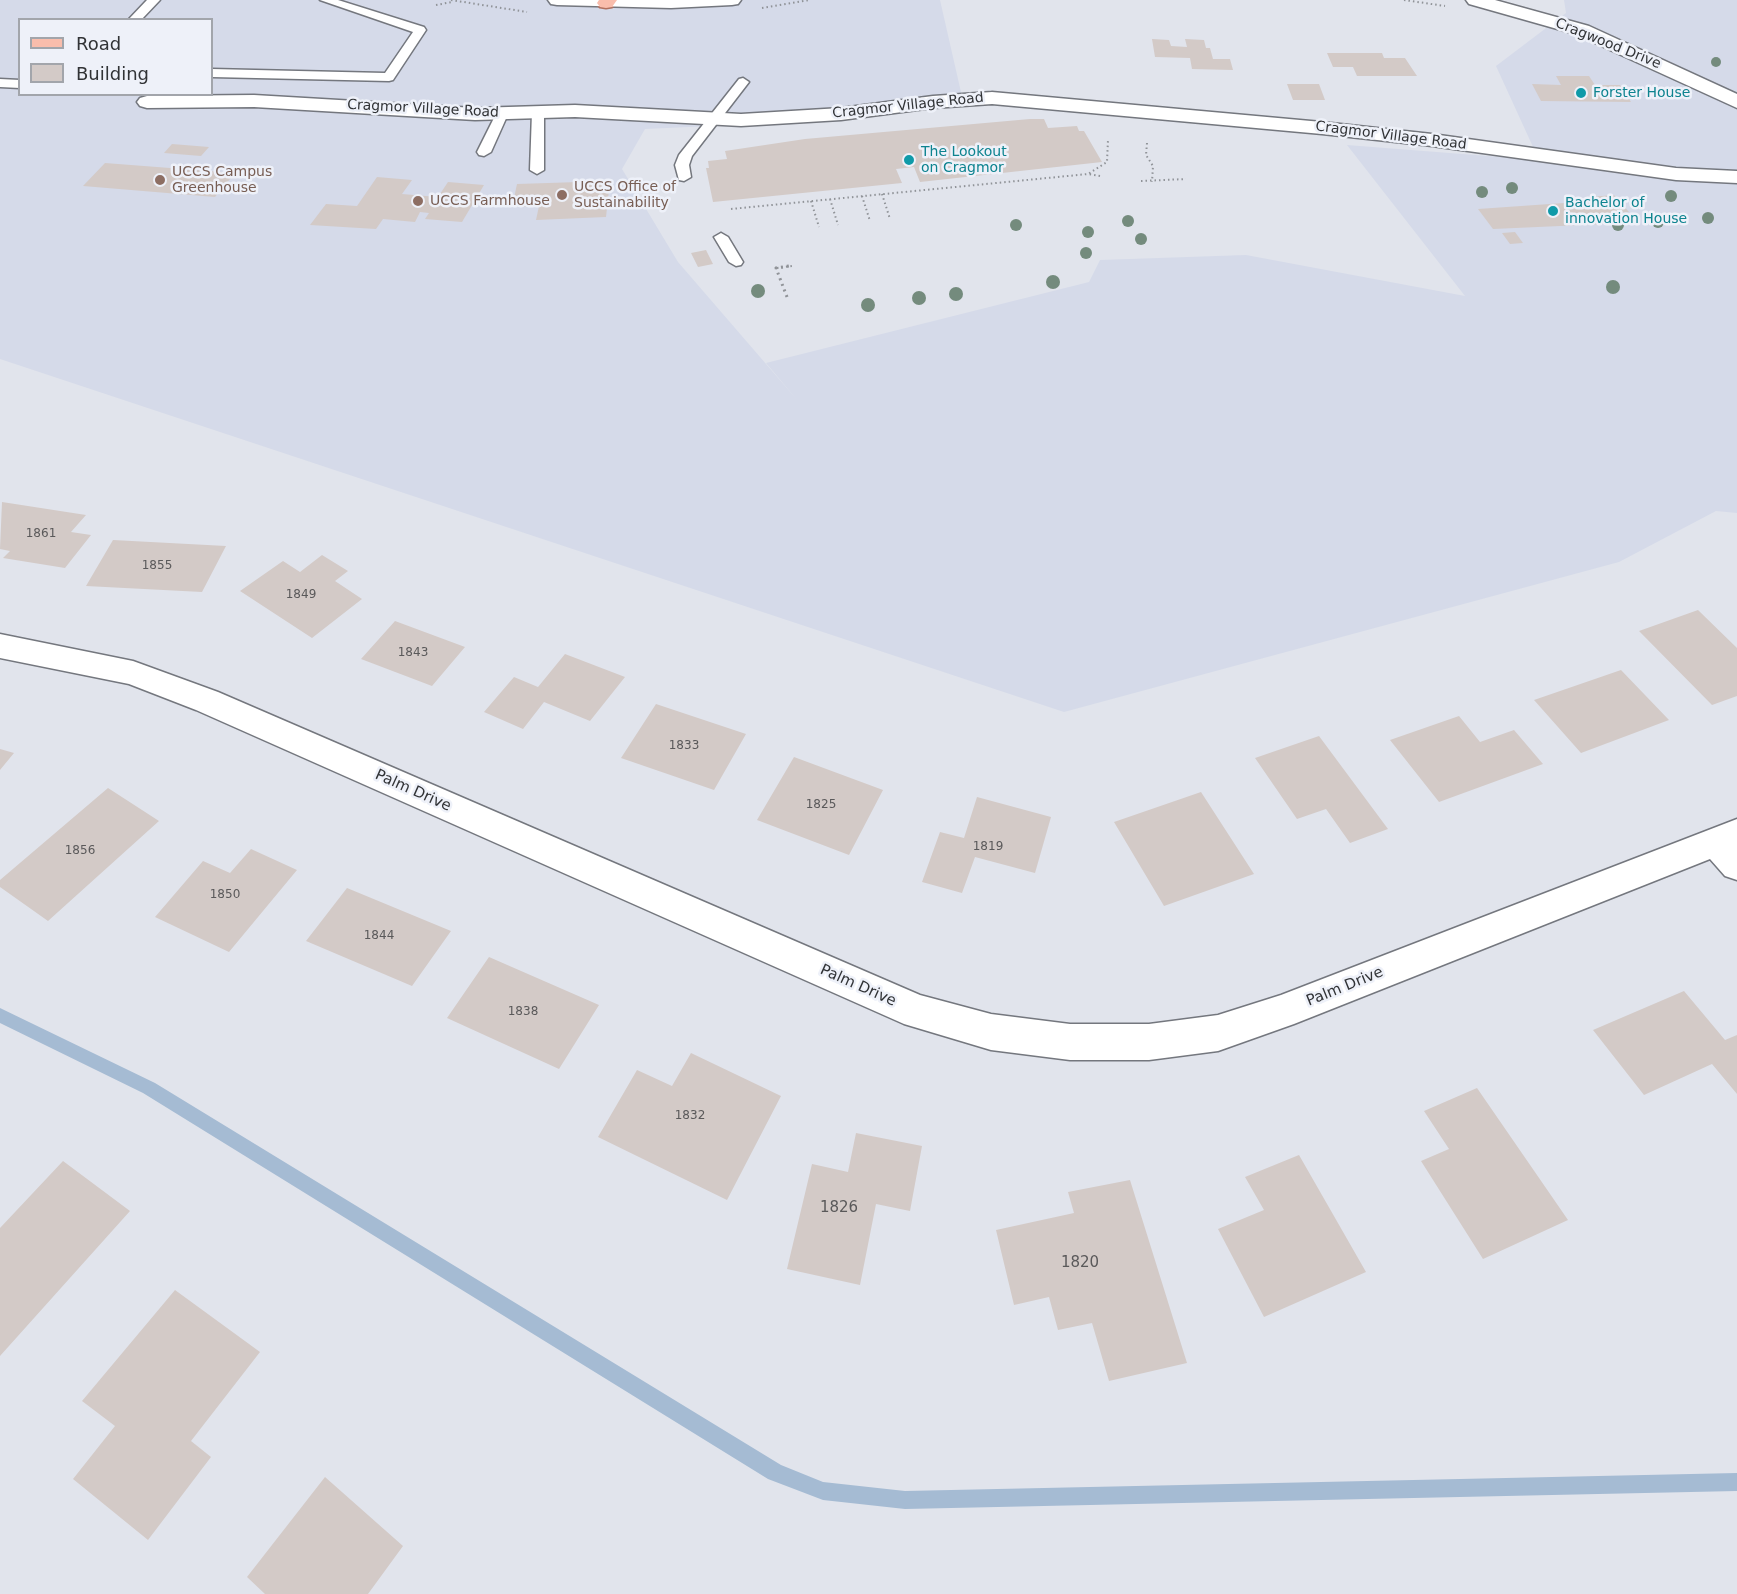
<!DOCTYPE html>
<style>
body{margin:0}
#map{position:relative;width:1737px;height:1594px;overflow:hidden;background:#e1e4ec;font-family:"DejaVu Sans",sans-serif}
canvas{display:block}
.legend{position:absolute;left:18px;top:18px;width:195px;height:78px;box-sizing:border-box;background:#eef1f9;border:2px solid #a2a5ab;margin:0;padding:8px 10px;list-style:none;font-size:18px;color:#313336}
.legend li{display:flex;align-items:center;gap:12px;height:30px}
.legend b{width:30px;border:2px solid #a2a5ab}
</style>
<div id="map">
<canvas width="1737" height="1594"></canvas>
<ul class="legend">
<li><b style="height:8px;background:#f9bdac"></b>Road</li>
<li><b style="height:16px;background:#d3cac7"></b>Building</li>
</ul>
</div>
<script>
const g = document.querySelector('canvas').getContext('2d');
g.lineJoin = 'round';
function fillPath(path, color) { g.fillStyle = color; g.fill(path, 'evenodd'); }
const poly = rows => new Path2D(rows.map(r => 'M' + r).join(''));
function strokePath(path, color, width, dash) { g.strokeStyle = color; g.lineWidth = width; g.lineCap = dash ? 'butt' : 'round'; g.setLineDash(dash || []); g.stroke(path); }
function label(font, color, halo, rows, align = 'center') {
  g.font = font + ' "DejaVu Sans",sans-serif'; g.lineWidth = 5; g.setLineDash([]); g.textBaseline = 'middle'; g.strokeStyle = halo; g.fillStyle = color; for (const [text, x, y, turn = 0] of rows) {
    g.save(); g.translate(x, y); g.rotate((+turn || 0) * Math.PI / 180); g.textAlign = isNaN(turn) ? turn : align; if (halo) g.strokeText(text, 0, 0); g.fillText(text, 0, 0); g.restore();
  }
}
const built = poly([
 [0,0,940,0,963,101,821,121,645,129,622,169,678,262,798,401,766,363,1089,282,1100,260,1246,255,1465,296,1347,145,1539,160,1496,66,1566,13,1564,0,1737,0,1737,513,1716,511,1619,562,1064,712,0,359],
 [20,20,212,20,212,94,20,94]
]);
const stream = poly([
 [0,1008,155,1083,781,1465,823,1482,905,1491,1737,1473,1737,1491,905,1509,823,1500,768,1479,143,1093,0,1023,0,1008]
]);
const building = poly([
 [1152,39,1169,40,1171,46,1187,47,1185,39,1204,40,1206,48,1210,48,1213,59,1230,59,1233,70,1192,69,1190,58,1155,57],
 [1327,53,1382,53,1384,58,1405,58,1417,76,1357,76,1353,67,1333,67],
 [1556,76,1589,76,1595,85,1620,85,1631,102,1541,101,1532,84,1561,85],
 [1287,84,1319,84,1325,100,1293,100],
 [1030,119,1044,119,1048,128,1077,126,1079,131,1084,131,1102,162,920,182,914,167,896,169,902,183,713,202,706,168,709,168,708,161,727,159,725,151,805,139],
 [172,144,209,147,201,156,164,153],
 [105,163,235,173,215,197,83,186],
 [377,177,412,180,402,194,438,197,448,182,484,185,462,222,425,219,429,213,420,212,415,222,383,219,376,229,310,225,326,204,357,206],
 [610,181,606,217,536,220,539,206,512,207,517,184],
 [1614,195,1629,212,1596,214,1605,224,1493,229,1478,209,1593,201,1590,197],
 [1515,232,1523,243,1510,244,1502,233],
 [706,250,713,264,698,267,691,253],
 [2,502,86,515,71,532,91,535,65,568,3,558,10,551,0,549],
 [113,540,226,546,202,592,86,586],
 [322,555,348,571,335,581,362,599,312,638,240,591,283,561,300,572],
 [1698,610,1737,648,1737,696,1712,705,1639,631],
 [395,621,465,647,432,686,361,659],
 [565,654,625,677,590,721,544,702,523,729,484,712,514,677,538,687],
 [1621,670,1669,720,1581,753,1534,700],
 [656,704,746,734,714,790,621,758],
 [1459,716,1480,742,1514,730,1543,764,1439,802,1390,740],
 [1319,736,1388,829,1350,843,1326,809,1297,819,1255,758],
 [0,749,14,753,0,770],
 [794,757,883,790,849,855,757,820],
 [108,788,159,821,48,921,0,887,0,880],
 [1201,792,1254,874,1164,906,1114,822],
 [977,797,1051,817,1035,873,975,857,962,893,922,882,940,832,964,838],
 [251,849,297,870,229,952,155,917,203,861,230,873],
 [347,888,451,931,412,986,306,941],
 [489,957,599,1005,559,1069,447,1018],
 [1684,991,1725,1040,1737,1035,1737,1094,1712,1064,1644,1095,1593,1030],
 [691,1053,781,1096,727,1200,598,1137,637,1070,672,1086],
 [1477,1088,1568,1220,1483,1259,1421,1161,1449,1149,1424,1111],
 [856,1133,922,1146,910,1211,876,1204,860,1285,787,1269,812,1164,848,1172],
 [1299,1155,1366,1272,1264,1317,1218,1229,1264,1210,1245,1177],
 [63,1161,130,1211,0,1356,0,1228],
 [1130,1180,1187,1363,1109,1381,1092,1323,1058,1330,1049,1297,1014,1305,996,1230,1074,1213,1068,1192],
 [175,1290,260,1352,191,1441,211,1457,148,1540,73,1479,115,1426,82,1401],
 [325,1477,403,1546,368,1594,265,1594,247,1577]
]);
const pathFar1 = poly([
 [451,0,527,12],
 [1404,0,1445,6],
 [436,5,452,2],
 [762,8,809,0],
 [1147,143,1146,155,1153,166,1152,182],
 [1100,176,1088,174,1107,162,1108,140],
 [1141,181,1186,179],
 [882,194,890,219],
 [862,196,870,221],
 [830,199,838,225],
 [811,201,819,227],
 [731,209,1088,174],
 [777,268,792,266]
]);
const path = poly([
 [787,297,776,268,789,266]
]);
const lane = poly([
 [147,0,160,0,141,20,128,20,147,0],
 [320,0,338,0,424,27,426,30,393,80,389,81,212,77,212,69,385,73,413,32,320,0],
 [743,78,749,82,692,156,689,165,691,177,684,181,679,180,675,165,679,155,739,79,743,78],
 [0,79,20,80,20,88,0,87,0,79],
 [538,108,544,112,544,170,537,174,530,170,532,112,538,108],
 [502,110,508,114,491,152,484,156,479,155,477,152,496,114,502,110],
 [721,233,728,237,743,262,741,265,736,266,729,262,714,237,721,233]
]);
const street = poly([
 [548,0,741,0,738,4,732,5,671,8,557,5,551,4,548,0],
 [1466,0,1495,0,1589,26,1737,94,1737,108,1575,34,1469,4,1466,0],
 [992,92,1322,122,1432,134,1676,168,1737,171,1737,183,1676,180,1432,146,1322,134,992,104,933,108,841,120,741,126,575,117,475,120,254,107,147,108,140,106,137,102,140,98,147,96,254,95,475,108,575,105,741,114,841,108,933,96,992,92],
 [0,634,133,661,218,692,920,995,991,1014,1070,1024,1149,1024,1218,1015,1281,995,1737,819,1737,880,1725,876,1710,859,1294,1024,1218,1051,1149,1060,1070,1060,991,1050,904,1024,196,710,129,684,0,658,0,634]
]);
const primary = poly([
 [599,0,617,0,612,7,606,8,600,7,597,3,599,0]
]);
const trees = [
 [1716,62,5],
 [1512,188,6],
 [1482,192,6],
 [1671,196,6],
 [1708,218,6],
 [1128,221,6],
 [1658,222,6],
 [1016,225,6],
 [1618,225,6],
 [1088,232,6],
 [1141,239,6],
 [1086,253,6],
 [1053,282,7],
 [1613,287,7],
 [758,291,7],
 [956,294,7],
 [919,298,7],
 [868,305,7]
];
const markers = [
 [1581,93,6,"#0f9aa8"],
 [909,160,6,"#0f9aa8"],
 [160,180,6,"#8d6e63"],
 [562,195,6,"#8d6e63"],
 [418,201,6,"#8d6e63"],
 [1553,211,6,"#0f9aa8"]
];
const numberNames = [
 ["1861",41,534],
 ["1855",157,566],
 ["1849",301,595],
 ["1843",413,653],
 ["1833",684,746],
 ["1825",821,805],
 ["1819",988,847],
 ["1856",80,851],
 ["1850",225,895],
 ["1844",379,936],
 ["1838",523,1012],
 ["1832",690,1116]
];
const farStreetnames = [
 ["Cragwood Drive",1608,44,22],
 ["Cragmor Village Road",908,106,-6],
 ["Cragmor Village Road",423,109,3],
 ["Cragmor Village Road",1391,136,7]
];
const farCulturenames = [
 ["Forster House",1593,93],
 ["The Lookout",921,152],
 ["on Cragmor",921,168],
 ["Bachelor of",1565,203],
 ["innovation House",1565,219]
];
const farEducationnames = [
 ["UCCS Campus",172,172],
 ["Greenhouse",172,188],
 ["UCCS Office of",574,187],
 ["Sustainability",574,203],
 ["UCCS Farmhouse",430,201]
];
const streetNames = [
 ["Palm Drive",413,791,24],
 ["Palm Drive",858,986,24],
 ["Palm Drive",1345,987,-22]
];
const nearNumbernames = [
 ["1826",839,1208],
 ["1820",1080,1263]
];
fillPath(built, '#d5dae9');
fillPath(stream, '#a5bbd3');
fillPath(building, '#d3cac7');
strokePath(lane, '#74777e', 3);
strokePath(street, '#74777e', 3);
strokePath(primary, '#b0705f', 3);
strokePath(pathFar1, '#909398', 2, [1.5, 3]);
strokePath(path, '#909398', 3, [2, 4]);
fillPath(lane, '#fff');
fillPath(street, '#fff');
fillPath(primary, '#f9bdac');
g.fillStyle = '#748b7d';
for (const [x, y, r] of trees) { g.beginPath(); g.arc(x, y, r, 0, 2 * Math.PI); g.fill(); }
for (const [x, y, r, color] of markers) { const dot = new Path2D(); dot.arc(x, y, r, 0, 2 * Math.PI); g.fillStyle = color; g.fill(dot); strokePath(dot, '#eef1f9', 2); }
label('12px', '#5a595a', null, numberNames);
label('14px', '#313336', '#eef1f9', farStreetnames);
label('14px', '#0d838f', '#eef1f9', farCulturenames, 'left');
label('14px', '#785e54', '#eef1f9', farEducationnames, 'left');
label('15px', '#313336', '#eef1f9', streetNames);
label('15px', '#5a595a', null, nearNumbernames);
</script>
